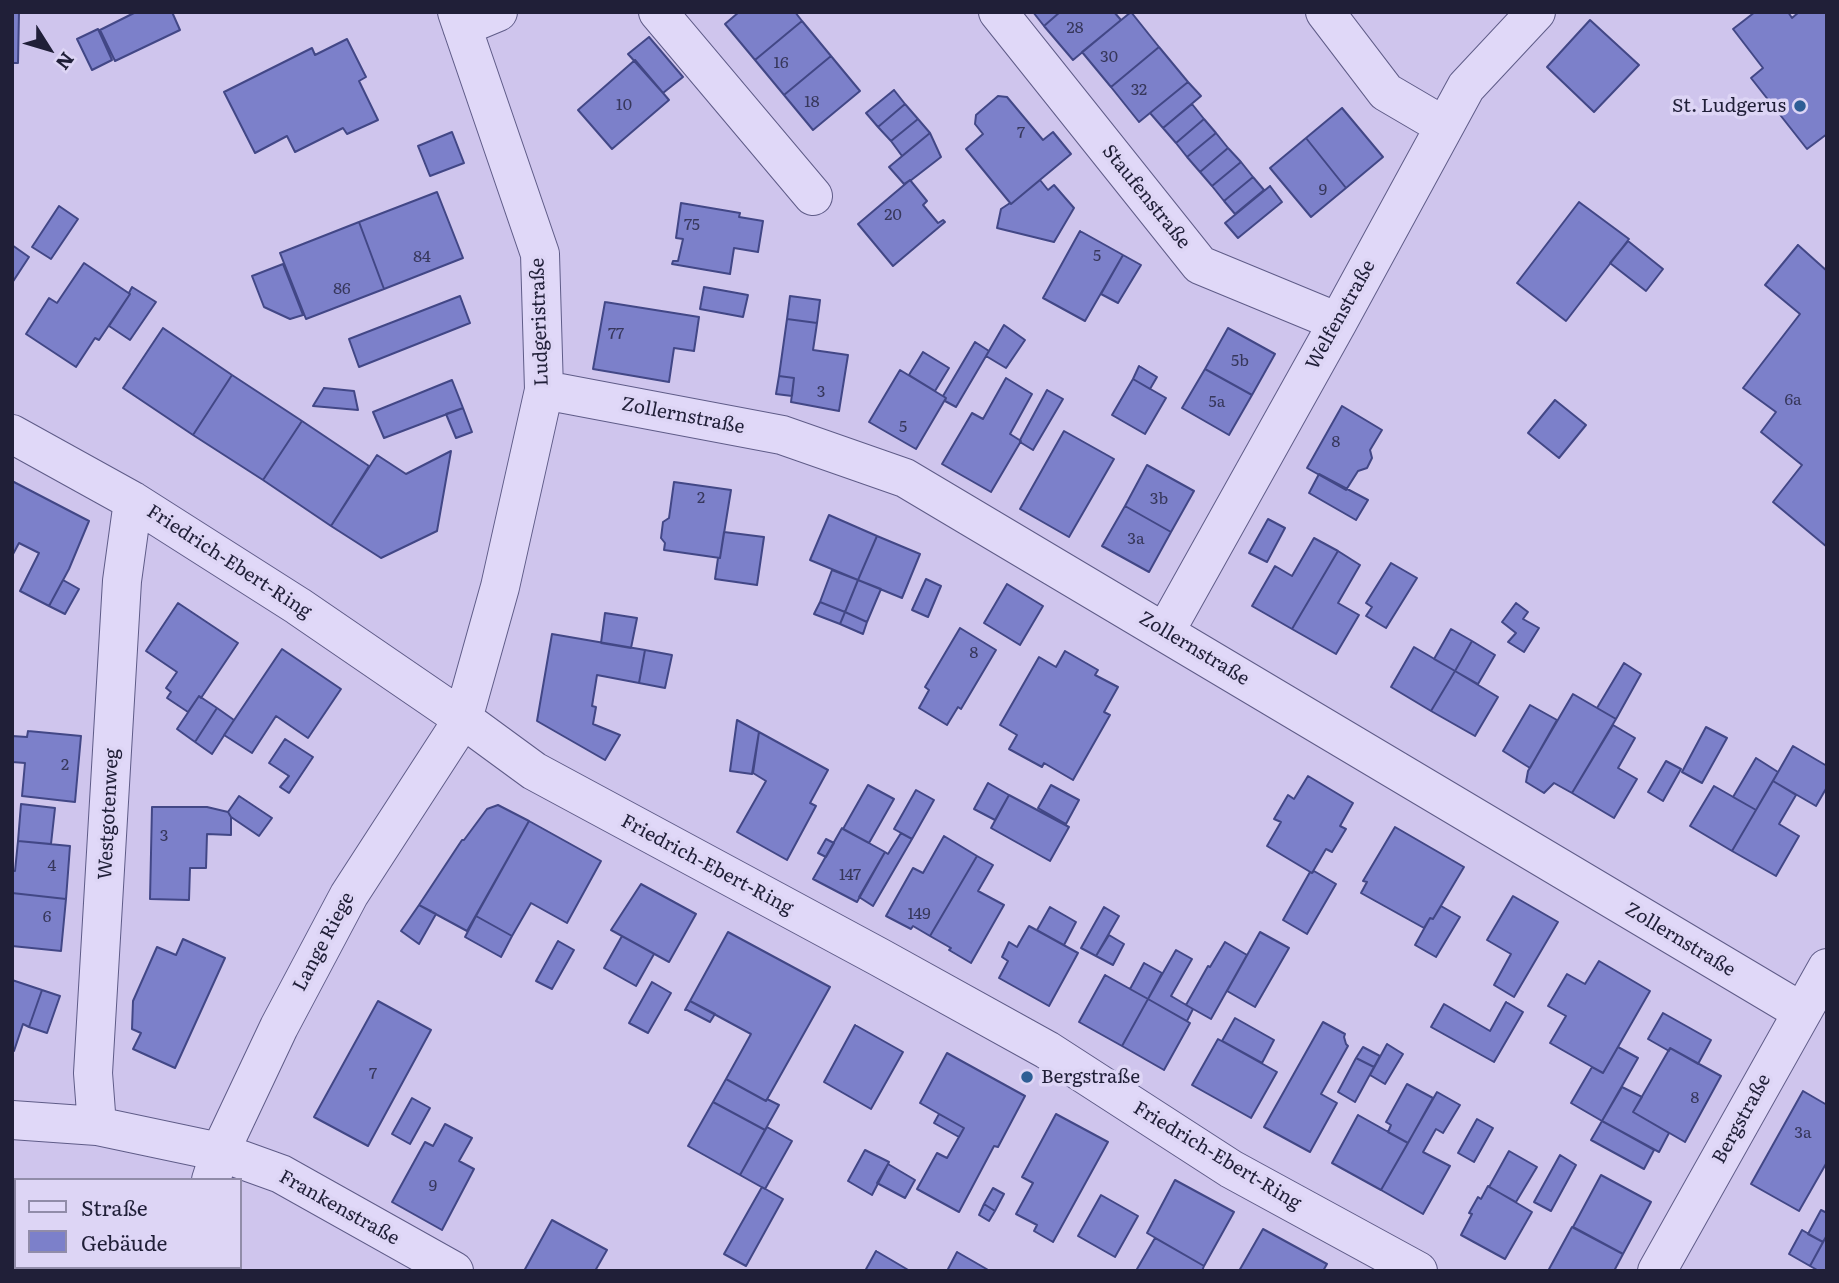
<!DOCTYPE html>
<meta charset="utf-8">
<style>
body{margin:0}
#map{position:relative;width:1839px;height:1283px;overflow:hidden;background:#cfc5ed;font-family:Literata,serif}
canvas{display:block}
.frame{position:absolute;inset:0;border:14px solid #201f38;pointer-events:none}
.legend{position:absolute;left:14px;top:1178px;width:228px;height:91px;box-sizing:border-box;background:#ddd5f5;border:2px solid #918ca9;margin:0;padding:9px 12px;list-style:none;font-size:21px;color:#201f38}
.legend li{display:flex;align-items:center;gap:14px;height:35px}
.legend b{width:35px;border:2px solid #918ca9}
.north{position:absolute;left:14px;top:14px;width:70px;height:70px;-webkit-text-stroke:5px #ddd5f5;paint-order:stroke;rotate:127deg;font-size:19px;font-weight:700;line-height:28px;text-align:center;color:#201f38}
.north::after{content:'';display:block;margin:auto;width:24px;height:32px;background:#201f38;clip-path:polygon(50% 0,100% 100%,50% 72%,0 100%)}
</style>
<div id="map">
<canvas width="1839" height="1283"></canvas>
<div class="frame"></div>
<ul class="legend">
<li><b style="height:9px;background:#e0d8f8"></b>Straße</li>
<li><b style="height:19px;background:#7c80ca"></b>Gebäude</li>
</ul>
<div class="north">N</div>
</div>
<script>
const g = document.querySelector('canvas').getContext('2d');
g.lineJoin = 'round';
function fillPath(path, color) { g.fillStyle = color; g.fill(path, 'evenodd'); }
const poly = rows => new Path2D(rows.map(r => 'M' + r).join(''));
function strokePath(path, color, width, dash) { g.strokeStyle = color; g.lineWidth = width; g.lineCap = dash ? 'butt' : 'round'; g.setLineDash(dash || []); g.stroke(path); }
function label(font, color, halo, rows, align = 'center') {
  g.font = font + ' Literata,serif'; g.lineWidth = 7; g.setLineDash([]); g.textBaseline = 'middle'; g.strokeStyle = halo; g.fillStyle = color; for (const [text, x, y, turn = 0] of rows) {
    g.save(); g.translate(x, y); g.rotate((+turn || 0) * Math.PI / 180); g.textAlign = isNaN(turn) ? turn : align; if (halo) g.strokeText(text, 0, 0); g.fillText(text, 0, 0); g.restore();
  }
}
const building = poly([
 [12,12,19,12,18,63,12,63,12,12],
 [136,12,172,12,180,30,115,61,100,30,136,12],
 [739,12,795,12,802,21,755,60,725,24,739,12],
 [1033,12,1060,12,1044,26,1033,12],
 [1060,12,1114,12,1121,20,1073,60,1044,26,1060,12],
 [1131,12,1159,47,1111,87,1082,52,1131,12],
 [1755,12,1788,12,1792,18,1799,12,1827,12,1827,134,1807,149,1751,78,1763,68,1733,29,1755,12],
 [1590,20,1639,65,1594,112,1547,67,1590,20],
 [802,21,831,56,784,95,755,60,802,21],
 [98,29,112,60,92,70,77,39,98,29],
 [649,37,683,77,663,93,628,54,649,37],
 [347,39,366,77,359,81,378,120,347,134,343,128,295,152,287,136,255,153,224,92,312,48,315,55,347,39],
 [1159,47,1188,82,1139,122,1111,87,1159,47],
 [831,56,860,91,813,130,784,95,831,56],
 [635,60,669,100,612,149,578,110,635,60],
 [1188,82,1201,96,1163,128,1150,113,1188,82],
 [894,90,905,104,878,127,866,113,894,90],
 [998,96,1007,97,1043,140,1053,132,1071,154,1011,204,966,149,983,134,975,124,976,115,998,96],
 [905,104,918,119,891,141,878,127,905,104],
 [1192,104,1204,119,1176,143,1163,128,1192,104],
 [1342,108,1383,157,1346,188,1306,138,1342,108],
 [918,119,930,133,902,156,891,141,918,119],
 [1204,119,1216,133,1187,157,1176,143,1204,119],
 [452,132,464,163,430,176,418,146,452,132],
 [930,133,941,157,910,181,910,180,904,184,889,167,930,133],
 [1216,133,1228,148,1200,172,1187,157,1216,133],
 [1306,138,1346,188,1311,217,1270,168,1306,138],
 [1228,148,1241,162,1212,186,1200,172,1228,148],
 [1241,162,1253,177,1224,201,1212,186,1241,162],
 [1253,177,1264,190,1235,214,1224,201,1253,177],
 [910,180,927,201,923,205,938,223,943,220,945,222,893,266,858,224,910,180],
 [1040,180,1048,190,1054,185,1074,208,1054,242,997,228,1001,209,1010,203,1011,204,1040,180],
 [1270,186,1282,202,1238,238,1225,223,1270,186],
 [437,192,463,258,384,289,359,222,437,192],
 [1579,202,1629,239,1566,321,1517,283,1579,202],
 [681,203,740,213,739,217,763,221,758,252,734,248,730,274,672,264,673,261,678,261,683,239,676,238,681,203],
 [59,206,78,219,51,259,32,247,59,206],
 [359,222,384,289,306,319,280,253,359,222],
 [1080,231,1123,255,1085,321,1043,298,1080,231],
 [1628,241,1663,269,1646,291,1610,263,1628,241],
 [12,245,29,257,12,283,12,245],
 [1798,245,1827,271,1827,547,1773,502,1802,465,1761,432,1776,412,1743,388,1800,314,1765,285,1798,245],
 [1123,255,1141,265,1118,303,1101,294,1123,255],
 [84,263,130,294,99,340,95,338,76,367,26,334,49,298,57,303,84,263],
 [283,264,303,315,290,319,264,307,252,276,283,264],
 [132,287,156,302,130,340,109,326,130,294,129,293,132,287],
 [704,287,748,295,743,317,700,309,704,287],
 [460,296,470,323,359,367,349,339,460,296],
 [790,296,820,300,817,323,787,319,790,296],
 [605,302,699,317,694,351,674,348,669,382,593,369,605,302],
 [787,319,817,323,813,350,848,355,839,411,791,402,794,378,779,376,787,319],
 [1004,325,1025,340,1006,368,986,356,1004,325],
 [163,328,232,375,193,435,123,388,163,328],
 [1228,328,1275,354,1252,395,1205,369,1228,328],
 [975,342,989,351,956,407,945,401,946,398,943,396,975,342],
 [923,352,949,368,935,391,909,375,923,352],
 [1139,366,1157,377,1150,389,1133,379,1139,366],
 [1205,369,1252,395,1229,435,1182,408,1205,369],
 [900,370,946,398,916,449,869,422,900,370],
 [232,375,302,421,263,480,193,435,232,375],
 [779,376,794,378,792,396,776,394,779,376],
 [1006,378,1032,394,1010,434,1021,441,991,492,942,464,972,413,983,419,1006,378],
 [1133,379,1166,398,1145,434,1112,415,1133,379],
 [452,380,463,408,384,438,373,412,452,380],
 [324,388,354,391,358,410,313,406,324,388],
 [1047,390,1063,399,1033,450,1020,442,1020,440,1047,390],
 [1555,400,1586,425,1559,458,1528,433,1555,400],
 [1342,406,1382,430,1370,450,1372,458,1367,468,1358,471,1346,490,1307,468,1342,406],
 [463,408,472,432,456,438,446,414,463,408],
 [302,421,369,466,331,526,263,480,302,421],
 [1064,431,1114,459,1069,537,1020,509,1064,431],
 [451,451,437,531,381,558,331,526,377,455,406,474,451,451],
 [1147,465,1194,491,1171,532,1125,506,1147,465],
 [1319,474,1368,500,1356,520,1309,493,1319,474],
 [12,481,89,521,69,569,49,606,20,591,39,553,19,543,12,556,12,481],
 [674,482,731,490,720,558,664,550,665,543,661,538,663,522,669,518,674,482],
 [1125,506,1171,532,1149,572,1102,546,1125,506],
 [829,515,877,536,858,580,810,560,829,515],
 [1268,519,1285,528,1267,562,1249,553,1268,519],
 [724,532,764,537,757,585,715,579,718,558,720,558,724,532],
 [877,536,920,554,902,598,858,580,877,536],
 [1314,538,1338,551,1292,629,1252,606,1275,566,1292,576,1314,538],
 [1338,551,1360,565,1338,603,1359,615,1336,654,1292,629,1338,551],
 [1391,563,1417,578,1386,628,1366,616,1372,607,1366,603,1391,563],
 [832,570,858,580,845,612,820,602,832,570],
 [926,579,941,586,928,617,912,610,926,579],
 [63,580,79,589,65,614,49,606,63,580],
 [858,580,881,589,867,622,845,612,858,580],
 [1007,584,1043,606,1020,645,984,623,1007,584],
 [820,602,845,612,840,624,814,614,820,602],
 [178,603,238,643,201,698,199,696,188,712,167,698,171,692,166,688,177,672,146,651,178,603],
 [1516,603,1528,612,1523,619,1539,628,1524,652,1508,642,1516,633,1502,622,1516,603],
 [845,612,867,622,863,634,840,624,845,612],
 [605,613,637,618,631,648,601,643,605,613],
 [960,628,996,650,961,709,958,707,947,725,919,708,929,690,925,687,960,628],
 [1451,629,1472,641,1455,671,1434,659,1451,629],
 [552,634,645,650,639,683,597,675,592,706,596,707,593,724,620,735,605,760,537,721,552,634],
 [1472,641,1495,655,1478,684,1455,671,1472,641],
 [1414,647,1455,671,1431,711,1391,687,1414,647],
 [282,649,341,689,308,738,276,716,252,753,224,735,282,649],
 [645,650,672,655,665,688,639,683,645,650],
 [1065,651,1098,670,1095,675,1118,687,1104,712,1110,715,1073,780,1044,763,1042,767,1009,749,1017,735,1000,725,1039,657,1056,667,1065,651],
 [1624,663,1641,674,1616,719,1597,708,1624,663],
 [1455,671,1498,697,1475,736,1431,711,1455,671],
 [1573,694,1616,719,1572,793,1554,783,1544,793,1526,782,1528,771,1573,694],
 [199,696,217,708,195,742,177,729,199,696],
 [1530,705,1557,720,1530,768,1503,751,1530,705],
 [217,708,234,720,212,754,195,742,217,708],
 [737,720,759,732,752,774,730,771,737,720],
 [1613,725,1635,738,1618,768,1637,779,1614,818,1572,793,1613,725],
 [1706,727,1727,738,1702,783,1682,772,1706,727],
 [28,731,81,736,75,802,22,796,25,763,12,762,12,736,27,737,28,731],
 [759,732,828,770,810,803,816,806,787,860,737,832,766,781,753,773,759,732],
 [285,739,313,757,289,793,280,787,289,776,269,763,285,739],
 [1793,746,1827,766,1827,787,1816,806,1773,781,1793,746],
 [1756,758,1778,772,1756,810,1733,797,1756,758],
 [1666,761,1681,769,1663,801,1648,792,1666,761],
 [1308,776,1353,803,1340,826,1346,829,1332,852,1326,849,1312,873,1267,846,1281,822,1274,819,1288,795,1294,799,1308,776],
 [1773,781,1796,795,1779,824,1799,836,1776,876,1732,851,1773,781],
 [988,783,1009,795,995,820,974,809,988,783],
 [868,785,894,799,869,843,843,829,868,785],
 [1051,785,1079,800,1066,824,1038,808,1051,785],
 [1714,786,1756,810,1732,851,1690,826,1714,786],
 [916,790,934,800,912,839,894,829,916,790],
 [1009,795,1069,827,1050,861,991,828,1009,795],
 [239,796,272,818,259,836,231,817,228,812,239,796],
 [21,804,55,808,51,844,18,841,21,804],
 [498,805,529,821,467,931,419,905,462,840,464,840,487,809,498,805],
 [152,807,207,807,228,812,231,817,231,835,207,834,206,868,190,868,189,900,150,899,152,807],
 [529,821,601,861,567,923,531,903,512,936,476,916,529,821],
 [1395,827,1464,867,1433,919,1430,918,1424,928,1361,893,1367,882,1363,881,1395,827],
 [842,828,885,852,857,902,813,879,842,828],
 [901,833,912,839,873,906,859,897,885,852,888,854,901,833],
 [944,836,977,856,930,936,913,926,911,929,886,916,913,868,923,873,944,836],
 [826,839,834,843,826,857,818,853,826,839],
 [18,841,70,846,66,899,12,893,12,871,15,871,18,841],
 [977,856,993,865,978,891,1004,905,971,963,949,950,951,948,930,936,977,856],
 [1314,871,1336,884,1307,934,1283,920,1310,872,1312,873,1314,871],
 [641,884,696,914,669,962,611,930,641,884],
 [12,893,66,899,61,951,12,946,12,893],
 [1513,896,1558,922,1514,997,1494,985,1511,954,1487,940,1513,896],
 [419,905,436,914,419,944,401,931,419,905],
 [1441,906,1460,917,1436,957,1415,945,1430,918,1433,919,1441,906],
 [1050,907,1076,922,1064,945,1037,930,1050,907],
 [1104,907,1119,916,1096,956,1081,948,1104,907],
 [476,916,512,936,501,957,465,937,476,916],
 [1029,926,1078,953,1049,1006,999,978,1008,961,1002,957,1009,942,1017,947,1029,926],
 [728,932,830,987,766,1101,726,1079,751,1034,690,1001,728,932],
 [1260,932,1289,948,1255,1007,1227,991,1260,932],
 [1109,935,1124,944,1113,965,1096,956,1109,935],
 [622,936,654,954,636,986,604,968,622,936],
 [183,939,225,958,175,1068,133,1049,141,1033,132,1029,133,1001,157,947,176,955,183,939],
 [558,941,574,950,552,989,536,981,558,941],
 [1225,942,1247,955,1211,1019,1186,1005,1208,966,1210,967,1225,942],
 [1176,950,1192,959,1171,996,1193,1009,1187,1021,1148,999,1176,950],
 [1599,961,1650,991,1603,1073,1550,1043,1566,1016,1548,1006,1567,974,1585,984,1599,961],
 [1144,963,1162,973,1148,999,1130,989,1144,963],
 [1105,975,1148,999,1122,1046,1079,1022,1105,975],
 [12,980,42,990,29,1027,23,1024,14,1051,12,1050,12,980],
 [652,982,671,993,648,1033,629,1023,652,982],
 [42,990,60,996,47,1033,29,1027,42,990],
 [1148,999,1190,1023,1164,1070,1122,1046,1148,999],
 [378,1001,431,1030,368,1146,314,1117,378,1001],
 [690,1001,715,1014,710,1022,687,1010,685,1010,690,1001],
 [1506,1002,1523,1012,1494,1062,1431,1027,1444,1004,1490,1031,1506,1002],
 [1663,1013,1711,1040,1698,1064,1670,1048,1669,1051,1648,1039,1663,1013],
 [1235,1018,1274,1040,1262,1063,1222,1041,1235,1018],
 [1323,1022,1345,1034,1344,1037,1346,1044,1348,1046,1321,1094,1337,1103,1310,1152,1264,1127,1323,1022],
 [855,1025,903,1052,871,1109,824,1082,855,1025],
 [1218,1039,1277,1072,1251,1118,1192,1085,1218,1039],
 [1387,1044,1403,1054,1385,1084,1370,1075,1387,1044],
 [1363,1047,1380,1056,1374,1067,1356,1058,1363,1047],
 [1618,1047,1638,1058,1602,1121,1571,1103,1592,1067,1603,1073,1618,1047],
 [1670,1048,1721,1076,1685,1142,1633,1112,1670,1048],
 [947,1053,1025,1096,998,1147,994,1146,959,1212,917,1189,937,1153,947,1158,964,1128,920,1103,947,1053],
 [1356,1058,1374,1067,1355,1102,1338,1092,1356,1058],
 [726,1079,766,1101,767,1099,779,1105,765,1130,713,1102,726,1079],
 [1407,1084,1433,1098,1408,1143,1388,1132,1391,1125,1386,1122,1407,1084],
 [1622,1087,1642,1097,1633,1112,1669,1133,1659,1152,1602,1121,1622,1087],
 [1803,1091,1827,1105,1827,1162,1799,1211,1751,1184,1803,1091],
 [1437,1092,1460,1105,1443,1133,1436,1129,1423,1152,1450,1166,1423,1214,1381,1190,1437,1092],
 [412,1098,430,1108,410,1144,392,1134,412,1098],
 [713,1102,765,1130,740,1175,688,1146,713,1102],
 [939,1114,964,1128,959,1137,934,1123,939,1114],
 [1056,1114,1108,1142,1053,1242,1034,1231,1037,1225,1016,1214,1033,1183,1022,1177,1056,1114],
 [1358,1115,1408,1143,1381,1190,1332,1163,1358,1115],
 [1477,1119,1493,1128,1474,1162,1458,1153,1477,1119],
 [1602,1121,1654,1150,1644,1169,1591,1140,1602,1121],
 [445,1124,472,1138,459,1161,474,1169,442,1230,392,1202,425,1142,433,1146,445,1124],
 [767,1127,792,1141,765,1189,740,1175,767,1127],
 [865,1150,889,1162,872,1195,848,1181,865,1150],
 [1509,1151,1537,1167,1516,1202,1489,1187,1509,1151],
 [1560,1155,1576,1165,1551,1211,1534,1202,1560,1155],
 [888,1164,915,1180,905,1198,877,1183,888,1164],
 [1601,1175,1651,1202,1623,1254,1573,1227,1601,1175],
 [1175,1180,1234,1212,1204,1266,1147,1233,1175,1180],
 [1488,1186,1532,1212,1505,1259,1461,1235,1472,1214,1469,1213,1478,1197,1481,1199,1488,1186],
 [762,1187,783,1199,746,1266,724,1254,762,1187],
 [993,1188,1004,1194,995,1211,984,1204,993,1188],
 [1101,1195,1138,1216,1115,1257,1078,1236,1101,1195],
 [984,1204,995,1211,989,1221,979,1215,984,1204],
 [1821,1210,1827,1213,1827,1235,1823,1242,1808,1234,1821,1210],
 [552,1220,607,1250,595,1271,524,1271,552,1220],
 [1572,1227,1623,1254,1614,1271,1548,1271,1572,1227],
 [1263,1229,1327,1264,1323,1271,1239,1271,1263,1229],
 [1802,1230,1823,1242,1810,1266,1789,1254,1802,1230],
 [1827,1235,1827,1271,1819,1271,1810,1266,1827,1235],
 [1155,1238,1204,1266,1202,1271,1140,1271,1137,1269,1155,1238],
 [876,1251,910,1271,865,1271,876,1251],
 [957,1252,990,1271,947,1271,957,1252],
 [59,1267,112,1267,111,1271,58,1271,59,1267]
]);
const minor = poly([
 [658,12,813,196],
 [998,12,1200,265,1338,322],
 [1325,12,1386,92,1444,126],
 [462,27,498,12],
 [544,390,782,435,905,478,1802,1012],
 [12,434,133,501,298,606,463,719,534,771,879,957,1047,1050,1231,1169,1418,1271],
 [1165,632,1338,322,1466,87,1536,12],
 [12,1120,97,1126,220,1152,281,1174,454,1271],
 [97,1126,93,1073,122,581,133,501],
 [211,1180,220,1152,279,1027,349,895,463,719,500,587,544,390,540,254,457,12],
 [181,1271,182,1267],
 [1657,1271,1827,968]
]);
const markers = [
 [1800,106,7,"#2e5e95"],
 [1027,1077,7,"#2e5e95"]
];
const numberNames = [
 ["28",1075,28],
 ["30",1109,57],
 ["16",781,63],
 ["32",1139,90],
 ["18",812,102],
 ["10",624,105],
 ["7",1021,133],
 ["9",1323,190],
 ["20",893,215],
 ["75",692,225],
 ["5",1097,256],
 ["84",422,257],
 ["86",342,289],
 ["77",616,334],
 ["5b",1240,361],
 ["3",821,392],
 ["6a",1793,400],
 ["5a",1217,402],
 ["5",903,427],
 ["8",1336,442],
 ["2",701,498],
 ["3b",1159,499],
 ["3a",1136,539],
 ["8",974,653],
 ["2",65,765],
 ["3",164,836],
 ["4",52,866],
 ["147",850,875],
 ["149",919,914],
 ["6",47,917],
 ["7",373,1074],
 ["8",1695,1098],
 ["3a",1803,1133],
 ["9",433,1186]
];
const poiNames = [
 ["St. Ludgerus",1786,106],
 ["Bergstraße",1041,1077,"left"]
];
const streetNames = [
 ["Staufenstraße",1146,197,51],
 ["Welfenstraße",1341,315,-61],
 ["Ludgeristraße",540,322,-92],
 ["Zollernstraße",683,416,11],
 ["Friedrich-Ebert-Ring",229,562,33],
 ["Zollernstraße",1194,649,31],
 ["Westgotenweg",109,814,-87],
 ["Friedrich-Ebert-Ring",707,865,28],
 ["Zollernstraße",1680,940,31],
 ["Lange Riege",324,942,-62],
 ["Bergstraße",1742,1119,-61],
 ["Friedrich-Ebert-Ring",1217,1156,31],
 ["Frankenstraße",339,1208,29]
];
fillPath(building, '#7c80ca');
strokePath(building, '#424786', 2);
strokePath(minor, '#5f5c88', 40);
strokePath(minor, '#e0d8f8', 38);
for (const [x, y, r, color] of markers) { const dot = new Path2D(); dot.arc(x, y, r, 0, 2 * Math.PI); g.fillStyle = color; g.fill(dot); strokePath(dot, '#ddd5f5', 2.5); }
label('16px', '#37375c', null, numberNames);
label('19px', '#201f38', '#ddd5f5', poiNames, 'right');
label('19px', '#201f38', '#ddd5f5', streetNames);
</script>
